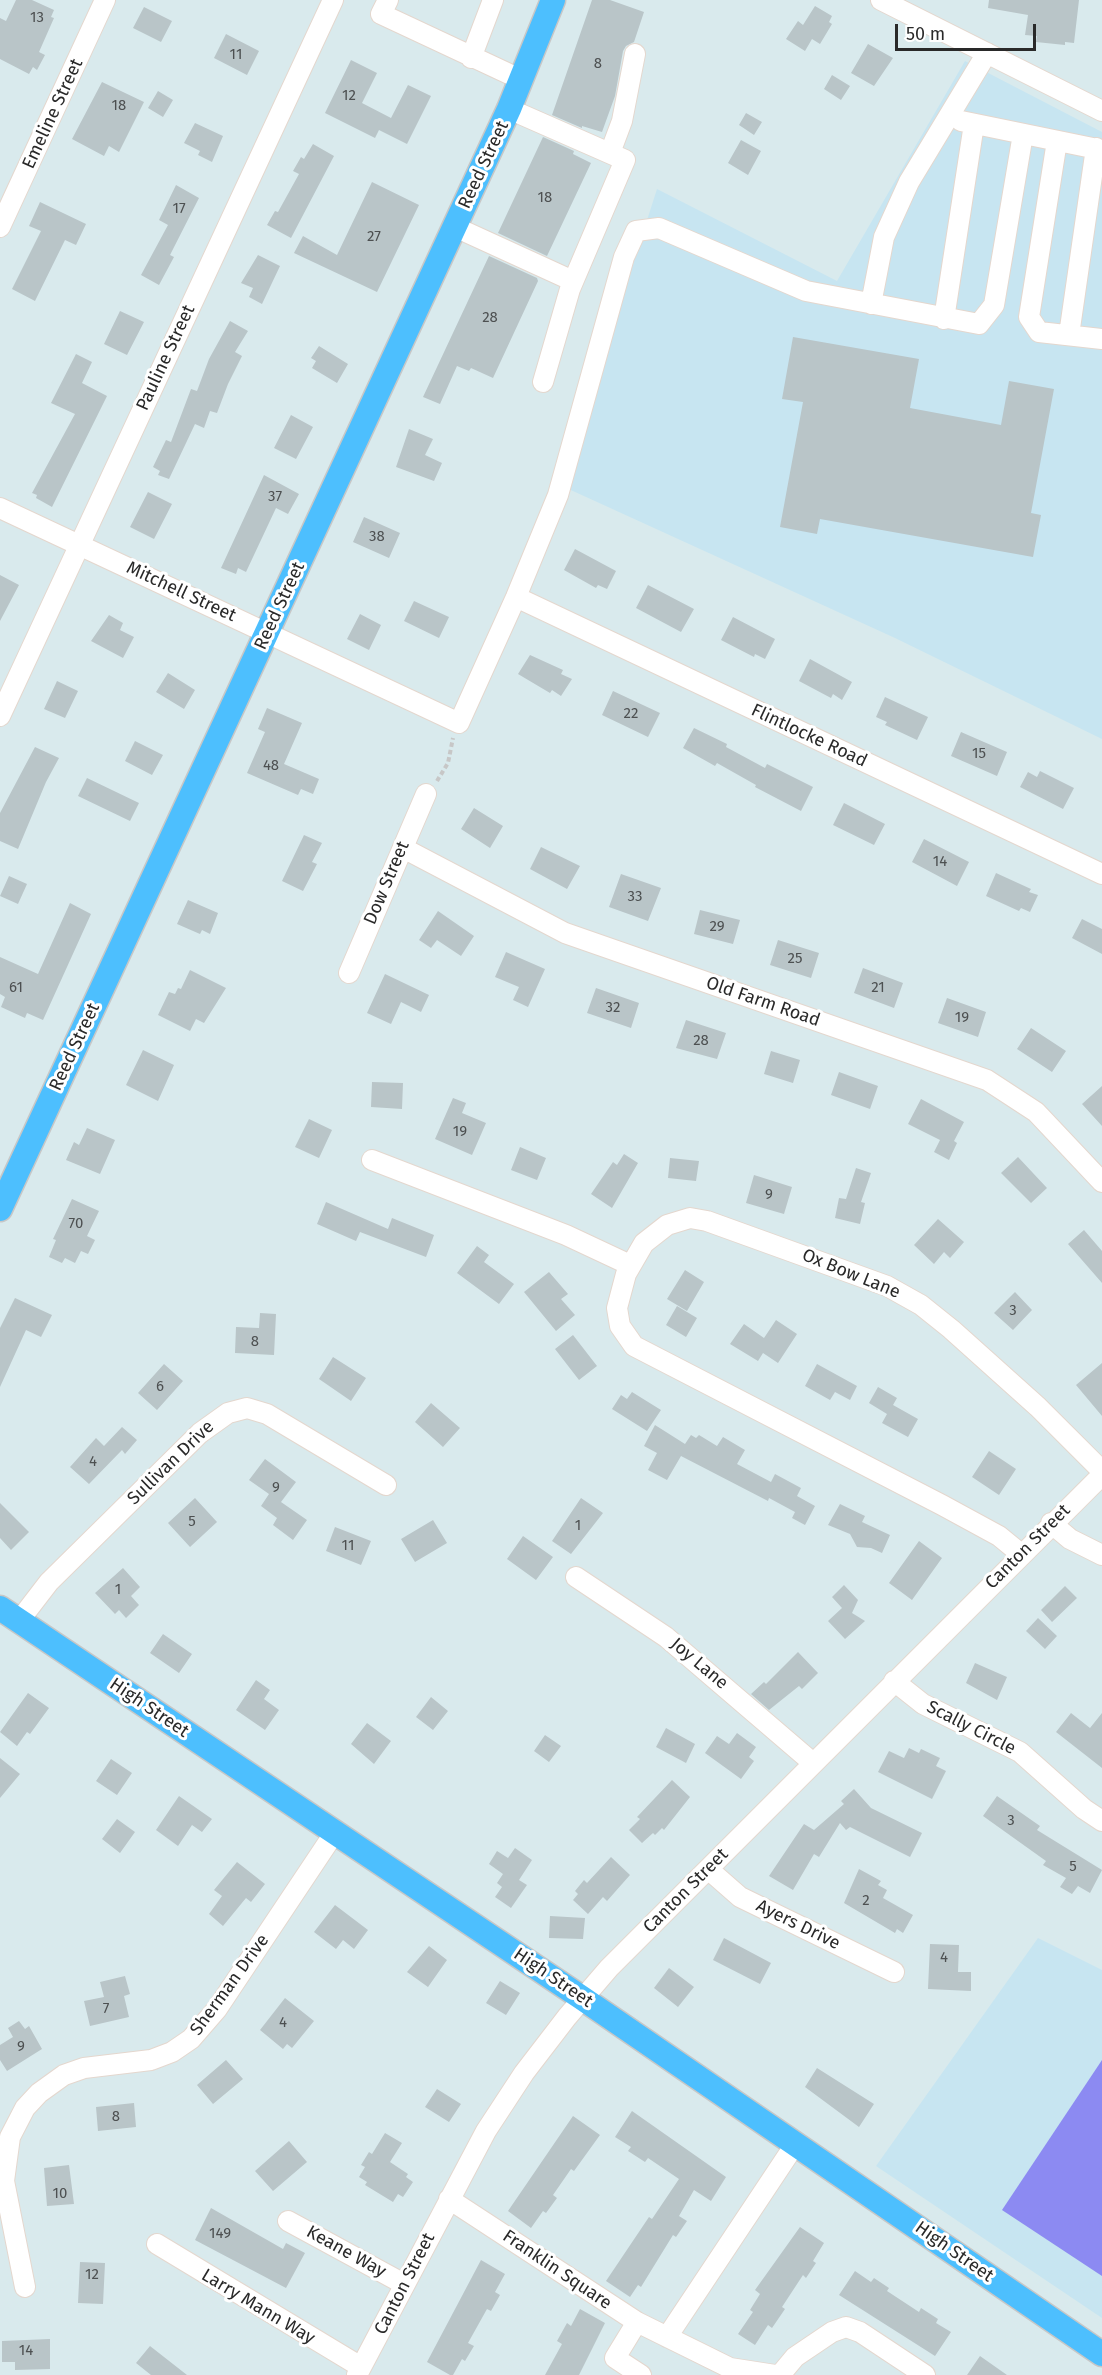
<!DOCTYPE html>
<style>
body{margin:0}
#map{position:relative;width:1102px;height:2375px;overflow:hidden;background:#d9eaed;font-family:"Fira Sans",sans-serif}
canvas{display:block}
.scale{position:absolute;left:895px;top:24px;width:141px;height:27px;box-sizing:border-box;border:3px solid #292929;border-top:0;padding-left:8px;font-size:18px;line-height:21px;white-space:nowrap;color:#292929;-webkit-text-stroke:4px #fff;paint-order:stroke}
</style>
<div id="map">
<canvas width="1102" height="2375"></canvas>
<div class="scale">50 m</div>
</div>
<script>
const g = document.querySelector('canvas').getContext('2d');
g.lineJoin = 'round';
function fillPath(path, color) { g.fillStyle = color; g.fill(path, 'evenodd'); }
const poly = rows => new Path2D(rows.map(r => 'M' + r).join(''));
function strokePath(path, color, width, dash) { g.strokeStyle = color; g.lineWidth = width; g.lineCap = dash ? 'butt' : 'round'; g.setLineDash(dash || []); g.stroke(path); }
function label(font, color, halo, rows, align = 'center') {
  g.font = font + ' "Fira Sans",sans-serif'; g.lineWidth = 6; g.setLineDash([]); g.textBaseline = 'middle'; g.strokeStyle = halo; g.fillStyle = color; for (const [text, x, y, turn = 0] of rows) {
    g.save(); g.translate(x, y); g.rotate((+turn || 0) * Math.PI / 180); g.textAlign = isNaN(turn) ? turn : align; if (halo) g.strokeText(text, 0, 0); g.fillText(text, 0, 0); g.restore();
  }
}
const education = poly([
 [965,61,1102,132,1102,739,895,638,562,486,657,189,837,281],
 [1038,1938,1102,1970,1102,2318,876,2166]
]);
const pitch = poly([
 [1102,2060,1102,2276,1002,2210]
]);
const building = poly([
 [16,0,32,0,54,10,51,17,54,18,39,52,45,55,37,70,33,67,29,74,0,59,0,18,6,21],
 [592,0,610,0,644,12,634,42,626,46,623,51,615,96,602,132,582,126,582,128,552,115],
 [989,0,1079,0,1074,43,1065,42,1065,45,1036,42,1037,36,1025,35,1028,15,988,8],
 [815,6,832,16,829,22,832,24,820,44,812,39,805,51,786,39,798,21,803,25],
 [144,7,172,21,161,42,133,28],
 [226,34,259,51,247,75,214,58],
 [868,44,893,58,874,86,851,73],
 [351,60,377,73,362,103,391,118,408,85,431,96,407,144,379,130,375,138,325,113],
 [832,75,850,86,841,100,824,89],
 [102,82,144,102,119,152,109,146,104,156,72,139],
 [158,91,173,100,163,117,148,108],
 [746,113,762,122,754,135,739,125],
 [195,123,223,136,212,162,198,155,200,151,184,143],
 [543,137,574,151,573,154,591,163,547,256,498,233],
 [741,140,761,151,748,175,728,163],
 [313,144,334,156,291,238,267,225,275,211,278,212,299,174,293,171,301,157,304,159],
 [372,182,419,205,377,292,294,253,303,236,337,255],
 [176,185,199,198,170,255,174,257,159,285,141,275,168,225,159,220],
 [40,202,86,224,76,245,65,240,35,301,12,289,41,231,29,226],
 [258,255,280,266,262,304,249,297,253,288,241,283],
 [489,256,537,278,538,281,493,378,471,368,469,371,457,366,440,404,423,397],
 [120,311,144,322,127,355,104,344],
 [230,321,248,331,235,352,242,356,228,384,217,413,210,411,204,428,195,424,169,479,158,475,160,471,153,467,166,440,171,442,191,389,197,391,209,359],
 [793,337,919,359,910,408,1001,425,1009,381,1054,389,1031,513,1041,515,1033,557,820,519,817,534,780,527,803,402,782,399],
 [319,346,348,364,337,383,312,368,316,361,311,358],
 [76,354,92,362,82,383,107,396,52,507,36,498,37,495,32,493,75,414,51,403],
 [291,415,313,427,296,459,274,448],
 [409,429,433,439,425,455,442,463,434,481,396,467],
 [264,475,299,494,288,514,276,508,246,572,238,568,236,574,221,568],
 [148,492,172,504,154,539,130,527],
 [364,517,400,533,389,558,353,542],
 [575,549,616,571,607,589,598,585,596,588,564,570],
 [0,575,19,585,0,621],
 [648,585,694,609,681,632,636,608],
 [414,601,449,617,439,638,404,621],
 [360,614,381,625,369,650,347,639],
 [109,615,123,623,120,630,134,637,123,658,91,641],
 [733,617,775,639,765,659,755,654,754,657,721,640],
 [530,655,563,670,561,674,572,679,561,696,552,690,550,693,518,674],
 [810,659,852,682,842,700,833,694,831,698,799,681],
 [168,673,195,690,184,709,156,692],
 [57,681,78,691,65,718,44,709],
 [613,691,660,713,648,737,602,715],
 [885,697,928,717,917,740,885,725,887,722,876,717],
 [267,708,302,723,284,764,319,779,313,794,301,789,298,795,247,773,265,732,258,729],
 [694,728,727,744,726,747,765,768,767,764,813,787,801,811,755,787,756,785,717,763,715,766,683,748],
 [961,732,1007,752,997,776,951,756],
 [135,741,163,755,152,775,125,761],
 [35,747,59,758,46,782,18,849,0,841,0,813],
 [1040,771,1074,788,1063,809,1020,787,1028,772,1037,777],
 [87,778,139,803,130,821,78,796],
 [844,803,885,824,874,845,833,825],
 [474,808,503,826,490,848,461,829],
 [304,835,322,843,312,862,317,864,303,891,282,881],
 [924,839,969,862,957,886,912,862],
 [541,847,580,866,567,889,530,869],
 [996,873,1031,889,1029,892,1038,895,1030,912,1021,908,1019,911,986,896],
 [621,874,661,888,648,921,609,907],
 [9,876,27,884,18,904,0,896],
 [188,900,218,913,210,934,202,930,200,934,177,924],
 [70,903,91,914,43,1020,27,1013,25,1018,1,1007,5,997,0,994,0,957,38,974],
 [700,910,740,920,733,944,694,934],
 [438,911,474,936,461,956,437,940,431,948,419,940],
 [1082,919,1102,929,1102,954,1072,938],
 [778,940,819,953,811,978,770,965],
 [506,952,545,969,528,1007,513,1000,519,987,495,977],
 [863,968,903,983,894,1008,854,993],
 [190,970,226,988,204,1023,196,1019,190,1031,158,1015,169,992,175,994,178,988,181,989],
 [385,974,429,995,421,1012,401,1002,391,1024,367,1013],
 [596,988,639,1003,631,1028,587,1013],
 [947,998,986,1012,978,1037,938,1023],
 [686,1020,726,1033,717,1059,676,1048],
 [1031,1028,1066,1051,1052,1072,1017,1049],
 [143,1050,174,1065,158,1101,126,1085],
 [771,1051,800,1060,793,1083,764,1074],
 [839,1072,878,1086,870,1109,831,1095],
 [372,1082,403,1083,402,1109,371,1107],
 [1102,1086,1102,1126,1082,1104],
 [453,1098,466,1103,462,1113,486,1123,472,1155,435,1139],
 [921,1099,964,1122,954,1141,957,1143,949,1160,934,1152,940,1140,908,1124],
 [309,1119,332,1130,319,1158,295,1147],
 [87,1128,115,1140,100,1174,66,1160,74,1142,79,1145],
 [520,1147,546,1158,537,1180,511,1170],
 [624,1154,638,1163,612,1208,591,1194,613,1162,617,1165],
 [1018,1157,1047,1188,1031,1203,1001,1173],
 [670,1158,699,1161,696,1181,668,1178],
 [856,1168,871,1173,861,1202,865,1203,860,1224,835,1218,839,1198,846,1199],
 [754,1175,792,1187,784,1214,746,1203],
 [72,1199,99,1211,87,1236,95,1240,88,1254,81,1251,75,1263,65,1258,62,1263,49,1257,56,1240,53,1239],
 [326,1202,388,1229,392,1218,434,1235,426,1257,360,1232,356,1241,317,1224],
 [938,1219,964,1242,950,1258,944,1252,934,1264,914,1245],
 [1084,1230,1102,1251,1102,1283,1068,1244],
 [477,1246,489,1255,484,1262,514,1284,499,1304,457,1273],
 [685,1270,704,1282,687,1311,667,1299],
 [549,1272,568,1294,561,1299,575,1315,556,1331,524,1292],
 [1015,1292,1032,1310,1013,1330,994,1313],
 [15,1298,52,1315,41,1337,26,1330,0,1387,0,1328],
 [677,1306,697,1318,686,1337,666,1325],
 [260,1313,276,1314,274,1355,235,1353,236,1327,259,1328],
 [776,1320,797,1334,778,1363,763,1353,758,1361,730,1344,744,1324,764,1338],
 [573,1335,597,1366,579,1380,555,1349],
 [333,1357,366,1378,351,1401,319,1379],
 [1102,1363,1102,1416,1076,1385],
 [164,1364,183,1381,157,1410,138,1393],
 [817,1364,857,1386,850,1400,835,1392,830,1400,805,1386],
 [878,1387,897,1398,893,1405,918,1419,908,1437,882,1423,887,1414,869,1403],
 [632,1392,661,1410,647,1431,612,1409,621,1395,627,1399],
 [431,1403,460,1428,443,1447,415,1422],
 [655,1425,685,1444,691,1435,696,1438,699,1435,717,1446,723,1437,745,1450,737,1464,771,1482,775,1474,801,1488,797,1496,815,1506,805,1525,792,1518,795,1512,769,1498,768,1501,681,1456,667,1480,648,1470,657,1453,644,1446],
 [122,1427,137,1440,125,1454,122,1450,89,1484,70,1467,96,1438,104,1446],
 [989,1451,1016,1469,999,1495,972,1477],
 [265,1459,296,1482,281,1502,307,1520,293,1540,273,1525,277,1518,261,1506,269,1494,249,1480],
 [195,1498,217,1522,190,1547,168,1523],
 [581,1498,603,1513,571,1554,552,1541],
 [0,1503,29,1532,11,1550,0,1538],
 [840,1504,865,1516,862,1522,890,1535,882,1553,871,1548,857,1547,850,1534,828,1525],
 [433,1520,447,1543,415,1562,401,1539],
 [335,1527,371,1541,361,1565,326,1551],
 [523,1536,553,1557,536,1580,507,1559],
 [919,1541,942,1558,912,1600,889,1583],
 [123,1568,140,1587,131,1596,139,1605,126,1618,119,1610,115,1614,95,1593],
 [844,1585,858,1600,852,1613,865,1621,845,1639,828,1621,842,1608,832,1597],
 [1065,1586,1077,1598,1052,1622,1041,1610],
 [1038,1618,1057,1636,1045,1649,1026,1631],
 [163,1634,192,1654,179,1673,150,1653],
 [798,1652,818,1673,802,1689,799,1686,769,1710,751,1694,764,1682,766,1684],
 [975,1663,1007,1677,997,1700,966,1683],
 [256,1680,270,1690,264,1699,279,1710,265,1730,236,1710],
 [28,1693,49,1708,30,1734,27,1732,17,1746,0,1732],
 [431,1697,448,1711,433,1730,416,1717],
 [1071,1713,1090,1728,1102,1713,1102,1768,1056,1732],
 [367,1723,391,1741,374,1764,351,1744],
 [666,1728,695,1744,686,1763,656,1747],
 [737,1733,756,1747,749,1757,754,1761,741,1779,705,1753,717,1736,729,1744],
 [545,1735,561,1746,549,1762,534,1751],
 [909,1748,919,1753,921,1749,940,1758,936,1766,946,1771,932,1799,878,1772,889,1751,904,1758],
 [0,1758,20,1774,0,1798],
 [111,1759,132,1773,117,1795,96,1781],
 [672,1780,690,1797,664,1830,662,1828,655,1835,653,1833,642,1843,629,1830,640,1819,637,1817],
 [854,1789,871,1808,922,1833,910,1857,850,1827,846,1830,840,1823,819,1857,814,1854,793,1890,769,1876,804,1824,814,1830,844,1804,841,1801],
 [179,1796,212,1819,202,1832,192,1825,178,1846,156,1830],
 [997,1796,1040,1826,1037,1830,1102,1870,1090,1893,1078,1886,1072,1894,1060,1887,1066,1878,1043,1865,1046,1861,983,1816],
 [117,1819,135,1832,120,1853,102,1839],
 [515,1848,532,1860,519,1880,527,1885,511,1908,495,1897,502,1887,497,1883,503,1874,489,1864,497,1851,508,1858],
 [611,1857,630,1875,607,1901,603,1897,588,1914,573,1900,578,1894,575,1891,584,1880,587,1883],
 [237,1862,265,1884,251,1902,246,1898,223,1926,209,1914,222,1896,214,1890],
 [859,1869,881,1881,878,1885,887,1890,883,1898,913,1915,903,1933,897,1929,895,1933,844,1903],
 [335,1905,368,1930,354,1949,343,1940,336,1949,314,1932],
 [550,1916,585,1918,583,1939,549,1938],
 [724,1938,771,1963,760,1984,713,1960],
 [930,1944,959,1945,958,1972,971,1972,971,1991,928,1989],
 [429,1946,447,1960,428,1987,407,1972],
 [669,1968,694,1987,678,2007,654,1988],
 [125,1976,130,1994,124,1996,129,2017,90,2026,84,2001,104,1997,100,1982],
 [500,1981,520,1993,506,2015,486,2003],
 [285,1998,314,2021,292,2048,287,2044,283,2049,260,2030],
 [19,2021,25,2029,29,2026,42,2049,7,2071,0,2060,0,2045,13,2037,8,2028],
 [226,2060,243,2079,213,2104,197,2085],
 [817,2068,874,2104,859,2127,805,2087],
 [437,2089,461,2104,449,2122,425,2107],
 [134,2103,136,2127,98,2131,96,2107],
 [632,2111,726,2177,711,2201,694,2190,679,2216,687,2221,676,2237,673,2235,641,2287,638,2285,630,2297,606,2281,649,2217,652,2219,679,2179,648,2158,645,2162,628,2151,631,2147,615,2137],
 [573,2116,600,2135,574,2171,571,2169,553,2195,557,2198,546,2213,543,2211,531,2228,508,2211],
 [385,2133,402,2143,390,2162,408,2174,406,2177,413,2182,403,2197,398,2194,393,2202,365,2185,367,2182,359,2177,365,2167,361,2165,369,2152,372,2154],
 [289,2141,307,2162,273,2191,255,2171],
 [69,2165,74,2204,47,2206,44,2168],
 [211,2208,283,2249,286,2243,305,2253,286,2288,195,2240],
 [800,2227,824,2243,813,2261,816,2263,806,2278,803,2275,782,2307,785,2309,772,2328,768,2325,755,2345,738,2334,753,2312,750,2310,760,2294,755,2290],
 [481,2260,505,2274,495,2292,500,2295,491,2311,487,2309,468,2343,474,2346,465,2361,462,2359,453,2375,450,2375,427,2362],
 [80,2262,105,2263,103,2304,78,2303],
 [855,2271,871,2282,874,2278,889,2288,887,2291,919,2312,921,2308,938,2319,936,2323,951,2332,935,2356,839,2295],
 [580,2309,605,2323,579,2375,545,2375,562,2344,557,2341,567,2323,571,2326],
 [50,2339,50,2369,15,2370,15,2362,2,2362,2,2341],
 [150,2346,187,2375,151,2375,136,2363],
 [980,2356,1007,2375,967,2375]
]);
const path = poly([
 [437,781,448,763,453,738]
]);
const minor = poly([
 [388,0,381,14,522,80],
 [881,0,1102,111],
 [471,58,493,0],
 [509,109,625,160,570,289,543,382],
 [961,121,1102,150],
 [1057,141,1029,317,1039,332,1102,339],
 [610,153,622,121,635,54],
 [0,227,105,0],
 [455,227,573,281],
 [871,304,884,237,909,182,987,53],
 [944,319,974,124],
 [1069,335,1096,148],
 [0,508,459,723,516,597,558,495,624,257,636,231,659,228,806,291,979,324,994,305,1023,134],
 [516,597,1102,874],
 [0,716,333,0],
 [403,848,565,933,987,1080,1036,1112,1102,1182],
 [349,973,426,794],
 [372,1160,566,1235,630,1265],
 [1051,1523,1070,1539,1102,1555],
 [1021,1554,999,1536,942,1505,634,1346,620,1326,617,1308,626,1274,644,1243,667,1225,690,1218,707,1221,887,1286,921,1305,951,1329,1038,1407,1102,1471],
 [576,1577,666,1637,813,1763],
 [19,1621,49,1582,200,1433,228,1413,247,1408,267,1414,386,1485],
 [894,1681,923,1704,1020,1752,1084,1809,1102,1821],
 [708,1869,740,1897,894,1972],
 [449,2199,637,2322,730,2368,775,2375],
 [288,2221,404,2284],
 [157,2244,361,2367],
 [25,2287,4,2181,10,2137,25,2108,39,2093,64,2075,84,2068,151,2060,172,2052,191,2039,217,2009,335,1832],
 [637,2322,615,2358,641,2375],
 [667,2337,796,2143],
 [357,2375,486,2131,524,2073,567,2017,609,1968,1102,1475],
 [780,2375,795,2357,832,2332,846,2327,860,2332,925,2375]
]);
const major = poly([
 [0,1209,509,109,553,0],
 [0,1608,582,1998,1102,2354]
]);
const numberNames = [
 ["13",37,18],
 ["11",236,55],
 ["8",598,64],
 ["12",349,96],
 ["18",119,106],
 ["18",545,198],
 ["17",179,209],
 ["27",374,237],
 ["28",490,318],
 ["37",275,497],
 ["38",377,537],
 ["22",631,714],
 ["15",979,754],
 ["48",271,766],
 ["14",940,862],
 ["33",635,897],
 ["29",717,927],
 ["25",795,959],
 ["61",16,988],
 ["21",878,988],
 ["32",613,1008],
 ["19",962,1018],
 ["28",701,1041],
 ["19",460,1132],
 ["9",769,1195],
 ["70",76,1224],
 ["3",1013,1311],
 ["8",255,1342],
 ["6",160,1387],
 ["4",93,1462],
 ["9",276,1488],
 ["5",192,1522],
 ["1",578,1526],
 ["11",348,1546],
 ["1",118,1590],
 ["3",1011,1821],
 ["5",1073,1867],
 ["2",866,1901],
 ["4",944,1958],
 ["7",106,2009],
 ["4",283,2023],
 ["9",21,2047],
 ["8",116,2117],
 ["10",60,2194],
 ["149",220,2234],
 ["12",92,2275],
 ["14",26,2351]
];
const streetNames = [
 ["Emeline Street",53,114,-65],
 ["Reed Street",484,165,-65],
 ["Pauline Street",166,358,-65],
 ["Mitchell Street",181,592,25],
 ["Reed Street",280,606,-65],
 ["Flintlocke Road",809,736,25],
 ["Dow Street",387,883,-67],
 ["Old Farm Road",763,1002,19],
 ["Reed Street",75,1047,-65],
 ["Ox Bow Lane",851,1274,22],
 ["Sullivan Drive",171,1463,-44],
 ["Canton Street",1028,1547,-45],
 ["Joy Lane",699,1664,40],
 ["High Street",149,1708,34],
 ["Scally Circle",971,1728,27],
 ["Canton Street",686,1891,-45],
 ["Ayers Drive",798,1925,26],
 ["High Street",553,1978,34],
 ["Sherman Drive",230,1985,-54],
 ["Keane Way",346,2252,29],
 ["High Street",954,2252,35],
 ["Franklin Square",557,2270,34],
 ["Canton Street",405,2284,-63],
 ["Larry Mann Way",258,2307,31]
];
fillPath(education, '#c7e5f1');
fillPath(pitch, '#8c8af2');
fillPath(building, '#b9c5c8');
strokePath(minor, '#e4d7ce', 22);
strokePath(major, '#c7c7c7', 27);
strokePath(path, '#c7c7c7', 4, [4.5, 3]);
strokePath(minor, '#fff', 20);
strokePath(major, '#4dbffe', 24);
label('15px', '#4d5051', null, numberNames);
label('18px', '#292929', '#fff', streetNames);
</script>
